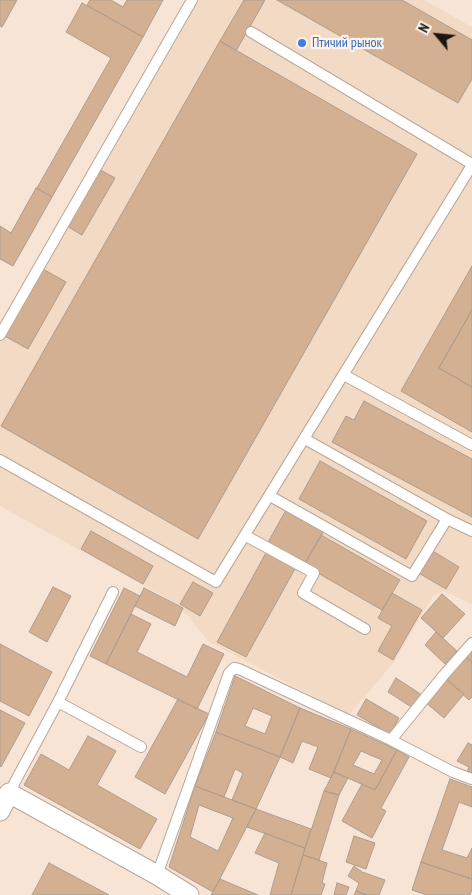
<!DOCTYPE html>
<meta charset="utf-8">
<style>
body{margin:0}
#map{position:relative;width:472px;height:895px;overflow:hidden;background:#f7e4d5;font-family:"PT Sans Narrow",sans-serif}
canvas{display:block}
.north{position:absolute;left:412px;top:10px;width:50px;height:50px;-webkit-text-stroke:4px #fef3ea;paint-order:stroke;rotate:298deg;font-size:14px;font-weight:700;line-height:20px;text-align:center;color:#1c1610}
.north::after{content:'';display:block;margin:auto;width:18px;height:22px;background:#1c1610;clip-path:polygon(50% 0,100% 100%,50% 72%,0 100%)}
</style>
<div id="map">
<canvas width="472" height="895"></canvas>
<div class="north">N</div>
</div>
<script>
const g = document.querySelector('canvas').getContext('2d');
g.lineJoin = 'round';
function fillPath(path, color) { g.fillStyle = color; g.fill(path, 'evenodd'); }
const poly = rows => new Path2D(rows.map(r => 'M' + r).join(''));
function strokePath(path, color, width, dash) { g.strokeStyle = color; g.lineWidth = width; g.lineCap = dash ? 'butt' : 'round'; g.setLineDash(dash || []); g.stroke(path); }
function label(font, color, halo, rows, align = 'center') {
  g.font = font + ' "PT Sans Narrow",sans-serif'; g.lineWidth = 4.5; g.setLineDash([]); g.textBaseline = 'middle'; g.strokeStyle = halo; g.fillStyle = color; for (const [text, x, y, turn = 0] of rows) {
    g.save(); g.translate(x, y); g.rotate((+turn || 0) * Math.PI / 180); g.textAlign = isNaN(turn) ? turn : align; if (halo) g.strokeText(text, 0, 0); g.fillText(text, 0, 0); g.restore();
  }
}
const built = poly([
 [189,0,424,0,472,27,472,604,443,591,433,596,393,663,349,715,209,642,179,605,0,506,0,330]
]);
const building = poly([
 [0,0,17,0,2,27,0,26,0,0],
 [90,0,111,0,123,7,127,0,163,0,143,37,87,5,90,0],
 [244,0,265,0,236,51,220,41,244,0],
 [277,0,402,0,472,40,472,79,458,103,277,0],
 [82,3,143,37,52,197,37,188,111,58,66,32,82,3],
 [220,41,417,154,198,539,1,426,220,41],
 [97,168,115,178,82,235,65,225,97,168],
 [36,188,52,197,13,266,0,259,0,226,11,233,36,188],
 [472,266,472,310,439,368,472,387,472,432,401,391,472,266],
 [41,268,66,282,28,349,3,335,41,268],
 [472,310,472,387,439,368,472,310],
 [364,401,472,459,472,517,332,442,346,416,354,420,364,401],
 [320,461,427,521,406,559,299,499,320,461],
 [286,510,324,531,304,565,267,544,286,510],
 [91,531,153,566,143,584,81,549,91,531],
 [321,535,400,580,382,610,304,565,321,535],
 [431,550,459,567,446,589,417,572,431,550],
 [267,551,296,567,246,657,217,642,267,551],
 [193,582,213,593,200,616,180,604,193,582],
 [53,587,71,596,47,642,29,632,53,587],
 [124,588,140,596,106,664,90,656,124,588],
 [144,588,183,608,175,626,135,606,144,588],
 [392,593,422,610,393,660,378,651,392,626,378,618,392,593],
 [442,594,465,614,443,638,421,618,442,594],
 [131,614,151,624,137,652,187,677,203,644,224,654,197,709,106,664,131,614],
 [436,632,457,651,445,664,425,645,436,632],
 [0,644,52,672,29,716,0,701,0,644],
 [472,650,472,662,465,656,472,650],
 [465,656,472,662,472,697,469,700,445,678,465,656],
 [235,676,300,708,280,757,216,732,235,676],
 [253,708,272,716,265,734,245,726,253,708],
 [396,678,422,695,413,708,388,692,396,678],
 [445,678,464,694,444,718,425,702,445,678],
 [178,699,209,714,165,794,135,777,178,699],
 [366,699,399,718,390,734,357,715,366,699],
 [300,708,351,729,331,778,309,769,318,747,302,741,293,763,280,757,300,708],
 [0,710,25,723,1,767,0,766,0,710],
 [351,729,397,750,375,790,334,772,351,729],
 [361,751,382,760,374,774,353,765,361,751],
 [216,732,280,757,256,809,232,800,243,773,235,769,224,797,195,786,216,732],
 [88,736,116,751,97,785,157,819,140,849,24,785,41,754,69,770,88,736],
 [468,743,472,745,472,774,467,772,469,767,457,761,468,743],
 [397,750,409,757,381,808,386,811,372,838,342,821,362,784,375,790,397,750],
 [334,772,348,778,339,795,324,791,334,772],
 [450,779,472,787,472,807,459,802,442,850,467,858,472,848,472,879,421,862,450,779],
 [195,786,256,809,213,892,169,867,195,786],
 [199,805,233,818,218,851,190,837,199,805],
 [324,791,339,795,319,860,303,855,324,791],
 [256,809,311,829,305,848,247,827,256,809],
 [265,833,305,848,291,895,270,895,279,863,255,853,265,833],
 [354,836,375,843,366,869,346,862,354,836],
 [303,855,327,863,322,883,325,884,321,895,291,895,303,855],
 [421,862,472,879,472,889,470,895,427,895,412,890,421,862],
 [49,863,109,895,32,895,49,863],
 [354,866,362,872,385,880,379,895,367,895,356,891,359,883,348,876,354,866],
 [220,879,258,895,211,895,220,879],
 [337,883,349,887,346,895,334,895,337,883],
 [356,891,367,895,354,895,356,891]
]);
const service = poly([
 [251,32,472,164],
 [0,335,192,0],
 [344,375,472,445],
 [305,439,447,519,472,531],
 [0,460,216,582,472,165],
 [270,496,412,576,447,519],
 [246,536,314,573,303,593,365,629],
 [58,702,141,747],
 [391,740,443,676,472,643],
 [9,793,58,702,113,592],
 [157,875,229,673,234,668,239,669,391,740,453,772,472,779]
]);
const minor = poly([
 [0,811,9,793,157,875,189,895]
]);
const markers = [
 [302,43,5,"#3f7fe0"]
];
const shopNames = [
 ["Птичий рынок",312,43]
];
fillPath(built, '#f2dac5');
fillPath(building, '#d3b092');
strokePath(building, '#ae9d8f', 1);
strokePath(service, '#b9a799', 12);
strokePath(minor, '#b9a799', 21);
strokePath(service, '#fff', 10);
strokePath(minor, '#fff', 19);
for (const [x, y, r, color] of markers) { const dot = new Path2D(); dot.arc(x, y, r, 0, 2 * Math.PI); g.fillStyle = color; g.fill(dot); strokePath(dot, '#fef3ea', 2); }
label('14px', '#366cbe', '#fef3ea', shopNames, 'left');
</script>
